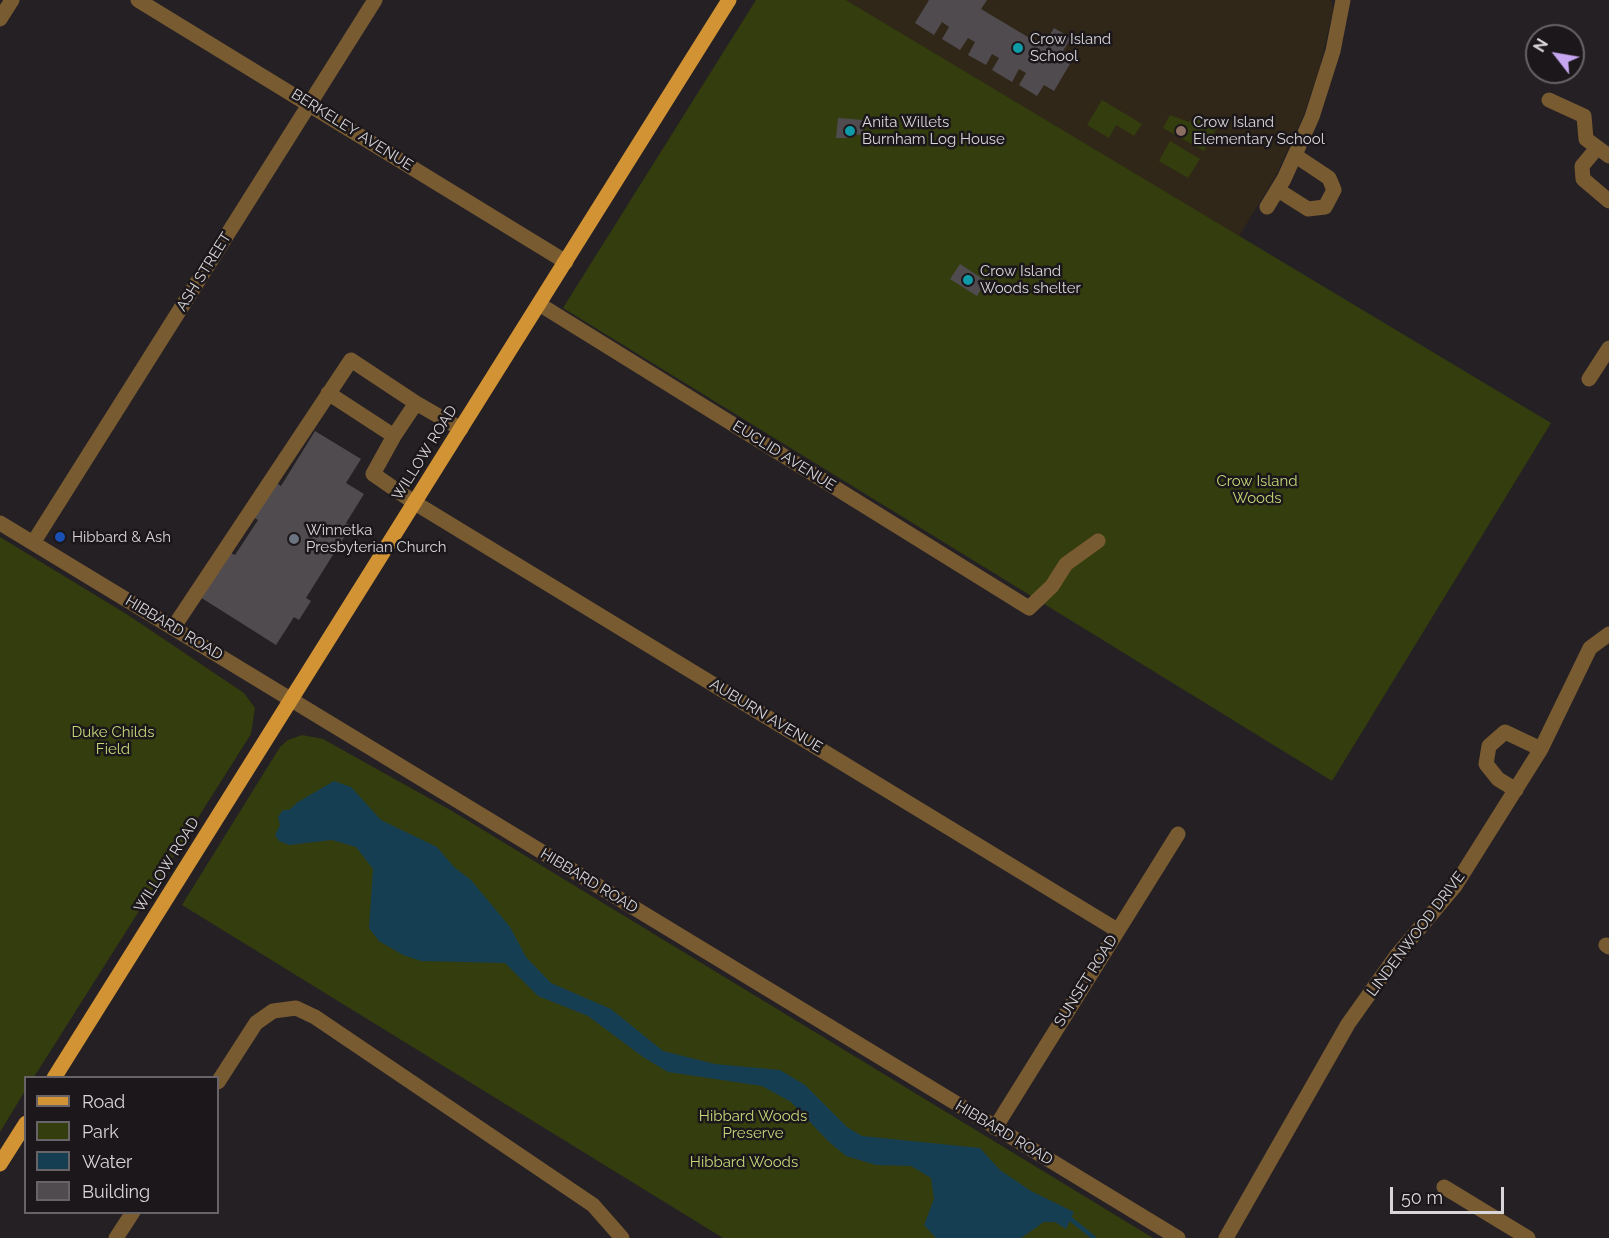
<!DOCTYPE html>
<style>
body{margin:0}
#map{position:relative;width:1609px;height:1238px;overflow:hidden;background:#242024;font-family:Raleway,sans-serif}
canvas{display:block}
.legend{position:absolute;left:24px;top:1076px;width:195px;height:138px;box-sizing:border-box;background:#1b171a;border:2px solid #676366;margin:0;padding:8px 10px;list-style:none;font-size:18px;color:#d8d6d8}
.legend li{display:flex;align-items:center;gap:12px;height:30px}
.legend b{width:30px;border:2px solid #676366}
.north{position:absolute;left:1525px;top:24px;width:60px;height:60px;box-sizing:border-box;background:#1b171a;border:2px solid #676366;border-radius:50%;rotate:301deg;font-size:16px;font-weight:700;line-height:24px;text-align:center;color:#d8d6d8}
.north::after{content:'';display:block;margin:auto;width:21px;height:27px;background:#c6a6f0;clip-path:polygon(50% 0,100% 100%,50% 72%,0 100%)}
.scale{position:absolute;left:1390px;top:1187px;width:114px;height:27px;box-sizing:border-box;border:3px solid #d8d6d8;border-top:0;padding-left:8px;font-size:18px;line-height:21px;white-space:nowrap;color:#d8d6d8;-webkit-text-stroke:4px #1b171a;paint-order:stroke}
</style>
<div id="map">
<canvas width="1609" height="1238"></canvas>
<ul class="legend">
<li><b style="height:8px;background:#d29335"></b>Road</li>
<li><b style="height:16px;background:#343d0d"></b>Park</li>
<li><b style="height:16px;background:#163e52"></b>Water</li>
<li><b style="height:16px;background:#4f4b4f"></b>Building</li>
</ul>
<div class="north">N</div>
<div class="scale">50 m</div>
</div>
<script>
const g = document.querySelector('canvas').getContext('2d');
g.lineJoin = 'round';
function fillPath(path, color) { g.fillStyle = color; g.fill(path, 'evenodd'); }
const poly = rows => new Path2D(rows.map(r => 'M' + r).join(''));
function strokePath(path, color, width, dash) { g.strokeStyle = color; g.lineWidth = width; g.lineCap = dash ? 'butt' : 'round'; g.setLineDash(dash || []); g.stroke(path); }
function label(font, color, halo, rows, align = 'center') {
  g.font = font + ' Raleway,sans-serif'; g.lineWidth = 5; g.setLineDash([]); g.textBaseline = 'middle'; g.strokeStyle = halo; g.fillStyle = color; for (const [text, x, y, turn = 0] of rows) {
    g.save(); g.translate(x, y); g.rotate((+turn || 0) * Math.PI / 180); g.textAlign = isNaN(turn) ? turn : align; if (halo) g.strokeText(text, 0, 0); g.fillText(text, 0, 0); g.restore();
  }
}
const education = poly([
 [846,0,1331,0,1333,10,1319,70,1304,114,1275,177,1239,236]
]);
const green = poly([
 [756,0,846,0,1551,423,1332,781,563,308],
 [1102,100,1142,124,1134,136,1116,125,1109,138,1087,125],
 [1196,114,1218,126,1204,151,1163,128,1170,115,1189,122],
 [1170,141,1200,159,1188,178,1159,161],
 [0,537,128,615,244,693,255,708,251,734,34,1077,26,1078,25,1091,0,1132],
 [302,735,323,739,452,811,1153,1238,723,1238,182,905,280,747,288,740]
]);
const water = poly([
 [334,781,351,787,381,820,437,847,454,867,471,880,510,927,526,957,551,983,611,1009,663,1051,715,1064,780,1070,805,1085,847,1127,862,1136,980,1148,1000,1170,1031,1191,1074,1212,1066,1229,1055,1222,1044,1222,1021,1238,936,1238,924,1225,934,1199,931,1178,911,1166,876,1165,846,1156,828,1141,791,1102,762,1086,668,1072,643,1057,588,1016,538,996,505,963,421,961,403,955,379,941,369,928,373,869,356,847,332,840,289,845,279,841,275,835,280,825,278,817,283,810,289,810,298,802]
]);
const stream = poly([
 [1067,1216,1094,1238]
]);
const building = poly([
 [929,0,987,0,981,9,1043,46,1054,28,1071,38,1063,51,1074,57,1054,91,1044,85,1037,96,1019,85,1026,73,1019,69,1012,82,992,70,999,58,992,54,986,65,968,55,975,42,968,38,960,50,942,39,949,27,942,22,934,35,915,23],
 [838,118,864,120,863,135,849,134,849,138,836,138],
 [960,264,986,281,977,296,950,279],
 [315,431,361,459,346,483,364,494,346,523,351,526,306,598,311,601,299,620,294,617,276,645,200,597,229,552,235,555,258,520,253,517,275,482,281,486]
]);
const minor = poly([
 [138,0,566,262],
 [0,19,12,0],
 [1549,100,1584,116,1586,139,1609,156],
 [1597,148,1582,166,1583,179,1609,201],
 [1278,190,1308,209,1325,207,1334,190,1329,178,1296,156],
 [1267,207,1284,179,1312,117,1333,51,1343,0],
 [539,304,1029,608,1052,586,1066,564,1098,541],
 [1589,379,1609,348],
 [328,393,394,436,373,474,415,503,1117,930],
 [416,403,461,429],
 [0,523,1178,1238],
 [33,543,375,0],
 [173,628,351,360,416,403,394,436],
 [1516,790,1498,779,1486,764,1489,746,1505,732,1541,749],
 [1606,945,1609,947],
 [218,1082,256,1023,273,1011,296,1008,315,1017,593,1205,622,1238],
 [995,1128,1178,834],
 [1444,1187,1528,1238],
 [116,1238,133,1212],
 [1226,1238,1348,1024,1397,955,1455,886,1541,749,1590,648,1609,634]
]);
const major = poly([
 [54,1078,729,0],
 [0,1164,26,1123]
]);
const markers = [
 [1018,48,6,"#0f9aa8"],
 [850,131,6,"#0f9aa8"],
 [1181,131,6,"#8d6e63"],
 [968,280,6,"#0f9aa8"],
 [60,537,6,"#1a4fb4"],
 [294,539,6,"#6b7280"]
];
const poiNames = [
 ["Crow Island",1030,39],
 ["School",1030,56],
 ["Anita Willets",862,122],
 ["Burnham Log House",862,139],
 ["Crow Island",1193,122],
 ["Elementary School",1193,139],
 ["Crow Island",980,271],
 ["Woods shelter",980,288],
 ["Winnetka",306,530],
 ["Presbyterian Church",306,547],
 ["Hibbard & Ash",72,537]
];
const streetNames = [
 ["BERKELEY AVENUE",352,130,32],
 ["ASH STREET",204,272,-58],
 ["WILLOW ROAD",425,453,-58],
 ["EUCLID AVENUE",784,456,32],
 ["HIBBARD ROAD",174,628,31],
 ["AUBURN AVENUE",766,716,31],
 ["WILLOW ROAD",167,865,-58],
 ["HIBBARD ROAD",589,881,31],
 ["LINDENWOOD DRIVE",1416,934,-53],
 ["SUNSET ROAD",1086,981,-58],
 ["HIBBARD ROAD",1004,1133,31]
];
const parkNames = [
 ["Crow Island",1257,481],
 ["Woods",1257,498],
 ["Duke Childs",113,732],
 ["Field",113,749],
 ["Hibbard Woods",753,1116],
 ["Preserve",753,1133],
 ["Hibbard Woods",744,1162]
];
fillPath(education, '#312718');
fillPath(green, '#343d0d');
fillPath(water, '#163e52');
strokePath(stream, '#163e52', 4.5);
fillPath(building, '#4f4b4f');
strokePath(minor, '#795b32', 15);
strokePath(major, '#d29335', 15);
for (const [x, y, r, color] of markers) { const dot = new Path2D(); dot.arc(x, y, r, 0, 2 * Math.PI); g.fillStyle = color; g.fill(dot); strokePath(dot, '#1b171a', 2); }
label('15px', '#d8d6d8', '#1b171a', poiNames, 'left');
label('15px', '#d8d6d8', '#1b171a', streetNames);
label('15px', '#c4d878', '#1b171a', parkNames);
</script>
